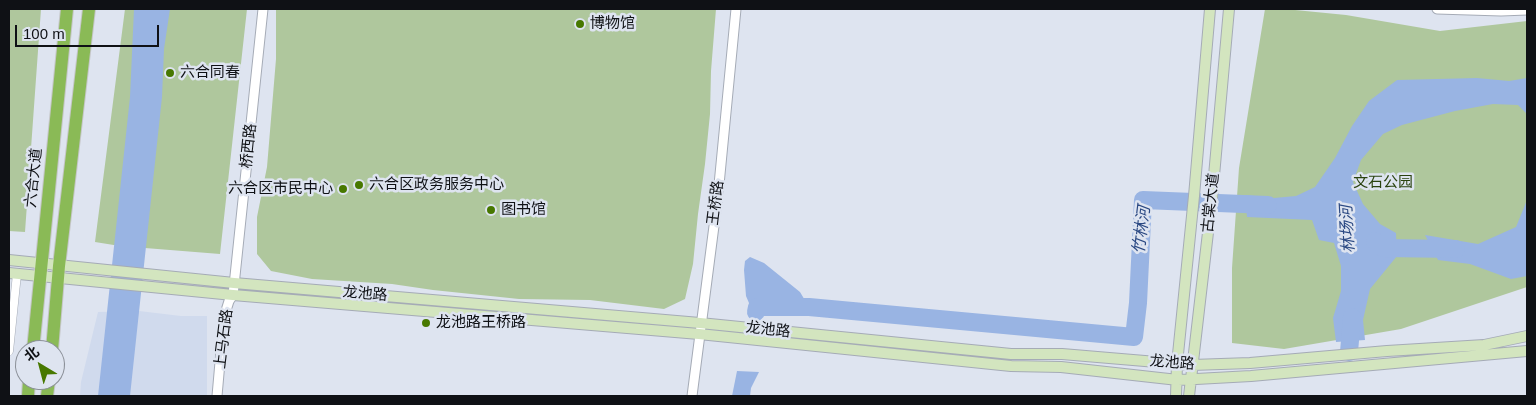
<!DOCTYPE html>
<meta charset="utf-8">
<style>
body{margin:0}
#map{position:relative;width:1536px;height:405px;overflow:hidden;background:#dee4f0;font-family:Helvetica,"Noto Sans SC",sans-serif}
canvas{display:block}
.frame{position:absolute;inset:0;border:10px solid #0f1115;pointer-events:none}
.north{position:absolute;left:15px;top:340px;width:50px;height:50px;box-sizing:border-box;background:#dee4f0;border:1px solid #8b9098;border-radius:50%;rotate:323deg;font-size:14px;font-weight:700;line-height:20px;text-align:center;color:#0f1115}
.north::after{content:'';display:block;margin:auto;width:18px;height:22px;background:#477800;clip-path:polygon(50% 0,100% 100%,50% 72%,0 100%)}
.scale{position:absolute;left:15px;top:25px;width:144px;height:22px;box-sizing:border-box;border:2px solid #0f1115;border-top:0;padding-left:6px;font-size:15px;line-height:18px;white-space:nowrap;color:#0f1115;-webkit-text-stroke:4px #dee4f0;paint-order:stroke}
</style>
<div id="map">
<canvas width="1536" height="405"></canvas>
<div class="frame"></div>
<div class="north">北</div>
<div class="scale">100 m</div>
</div>
<script>
const g = document.querySelector('canvas').getContext('2d');
g.lineJoin = 'round';
function fillPath(path, color) { g.fillStyle = color; g.fill(path, 'evenodd'); }
const poly = rows => new Path2D(rows.map(r => 'M' + r).join(''));
function strokePath(path, color, width, dash) { g.strokeStyle = color; g.lineWidth = width; g.lineCap = dash ? 'butt' : 'round'; g.setLineDash(dash || []); g.stroke(path); }
function label(font, color, halo, rows, align = 'center') {
  g.font = font + ' Helvetica,"Noto Sans SC",sans-serif'; g.lineWidth = 5; g.setLineDash([]); g.textBaseline = 'middle'; g.strokeStyle = halo; g.fillStyle = color; for (const [text, x, y, turn = 0] of rows) {
    g.save(); g.translate(x, y); g.rotate((+turn || 0) * Math.PI / 180); g.textAlign = isNaN(turn) ? turn : align; if (halo) g.strokeText(text, 0, 0); g.fillText(text, 0, 0); g.restore();
  }
}
const built = poly([
 [139,311,181,316,207,316,207,396,80,396,81,382,98,312]
]);
const green = poly([
 [9,9,41,9,25,232,9,231],
 [125,9,247,9,220,254,120,246,95,242],
 [276,9,716,9,711,71,710,114,705,164,698,214,693,264,685,299,664,309,590,300,519,299,433,290,392,284,312,279,271,271,257,254,257,217,267,167,276,59],
 [1265,9,1285,9,1346,15,1440,31,1527,21,1527,287,1401,329,1284,349,1232,343,1232,268,1239,168]
]);
const water = poly([
 [134,9,170,9,164,49,162,97,130,396,98,396,130,97],
 [1477,78,1509,81,1527,78,1527,114,1518,105,1493,104,1455,111,1402,125,1383,134,1361,160,1353,182,1363,204,1380,224,1396,233,1397,256,1370,289,1363,320,1365,340,1336,342,1333,318,1341,291,1341,266,1334,243,1319,240,1312,220,1247,217,1245,195,1274,198,1296,196,1315,187,1335,158,1352,126,1369,101,1397,80],
 [1527,200,1527,276,1511,279,1470,264,1438,260,1425,235,1478,244,1516,227],
 [750,257,764,263,800,292,809,307,789,312,757,307,749,303,746,296,744,270,745,261],
 [737,371,759,372,751,388,750,396,732,396]
]);
const river = poly([
 [1375,241,1383,248,1456,249],
 [756,312,757,307,809,307,1134,337,1138,303,1143,200,1268,205],
 [1349,352,1352,317]
]);
const minor = poly([
 [9,351,17,274]
]);
const tertiary = poly([
 [1437,9,1501,11,1527,10],
 [217,396,224,317,229,301,233,295,263,9],
 [692,396,718,195,736,9]
]);
const secondary = poly([
 [9,260,234,283,700,323,1011,354,1062,354,1192,365,1250,363,1387,351,1484,345,1527,336],
 [9,273,233,295,699,334,1011,366,1061,367,1178,380,1251,376,1527,351],
 [1176,396,1177,364,1194,196,1210,9],
 [1189,396,1212,198,1229,9]
]);
const trunk = poly([
 [33,350,67,9],
 [52,350,59,266,89,9],
 [28,396,29,380],
 [47,396,49,380]
]);
const markers = [
 [580,24,5,"#477800"],
 [170,73,5,"#477800"],
 [359,185,5,"#477800"],
 [343,189,5,"#477800"],
 [491,210,5,"#477800"],
 [426,323,5,"#477800"]
];
const poiNames = [
 ["博物馆",590,24],
 ["六合同春",180,73],
 ["六合区政务服务中心",369,185],
 ["六合区市民中心",333,189,"right"],
 ["图书馆",501,210],
 ["龙池路王桥路",436,323]
];
const streetNames = [
 ["桥西路",249,146,-84],
 ["六合大道",34,178,-84],
 ["王桥路",716,203,-83],
 ["古棠大道",1211,203,-84],
 ["龙池路",365,294,5],
 ["龙池路",768,330,6],
 ["上马石路",224,339,-83],
 ["龙池路",1172,363,4]
];
const parkNames = [
 ["文石公园",1383,183]
];
const waterNames = [
 ["林场河",1348,229,-93],
 ["竹林河",1142,230,-83]
];
fillPath(built, '#d0daed');
fillPath(green, '#afc79d');
fillPath(water, '#99b4e3');
strokePath(river, '#99b4e3', 18);
strokePath(minor, '#a5abb6', 9);
strokePath(tertiary, '#a5abb6', 11);
strokePath(secondary, '#a5abb6', 12);
strokePath(trunk, '#c5c6c7', 14);
strokePath(minor, '#fff', 8);
strokePath(tertiary, '#fff', 9);
strokePath(secondary, '#d3e5bf', 10);
strokePath(trunk, '#8aba56', 12);
for (const [x, y, r, color] of markers) { const dot = new Path2D(); dot.arc(x, y, r, 0, 2 * Math.PI); g.fillStyle = color; g.fill(dot); strokePath(dot, '#dee4f0', 2); }
label('15px', '#0f1115', '#dee4f0', poiNames, 'left');
label('15px', '#0f1115', '#dee4f0', streetNames);
label('15px', '#2a430f', '#dee4f0', parkNames);
label('italic 16px', '#2b4983', '#dee4f0', waterNames);
</script>
